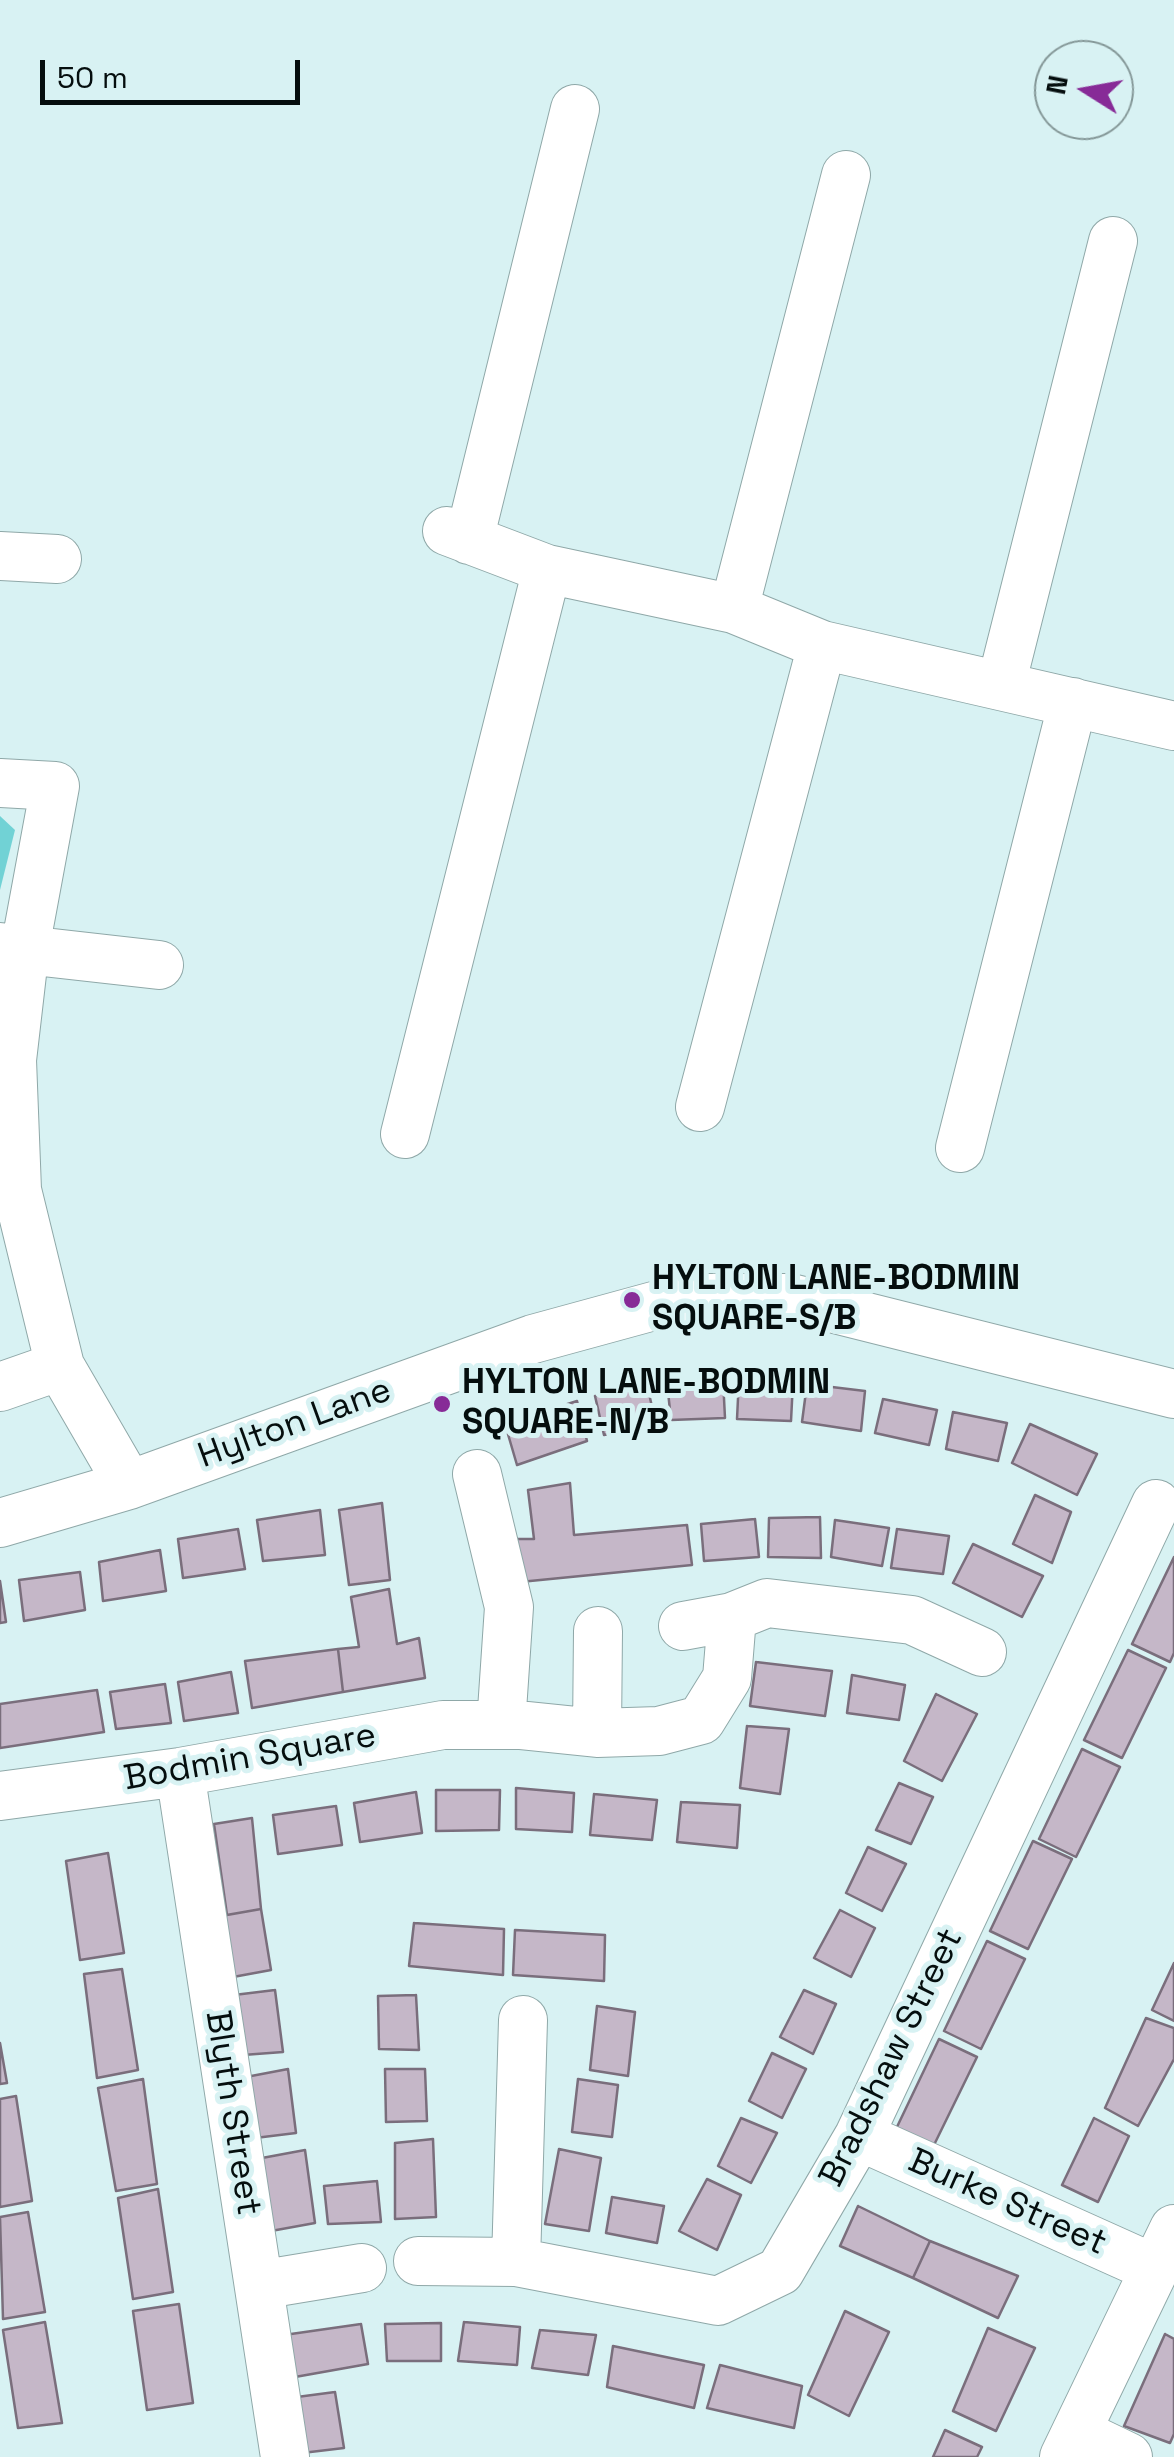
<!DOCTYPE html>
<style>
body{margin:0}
#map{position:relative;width:1174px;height:2457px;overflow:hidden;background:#d8f2f3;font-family:"Space Grotesk",sans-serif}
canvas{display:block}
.north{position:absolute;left:1034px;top:40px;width:100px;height:100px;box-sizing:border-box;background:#d8f2f3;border:2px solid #849797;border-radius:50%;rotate:281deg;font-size:28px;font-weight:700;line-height:40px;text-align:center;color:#050e0e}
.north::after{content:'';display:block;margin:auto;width:35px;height:45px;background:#872b97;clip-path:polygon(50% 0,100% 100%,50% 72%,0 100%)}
.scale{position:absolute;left:40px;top:60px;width:260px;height:45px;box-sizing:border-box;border:5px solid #050e0e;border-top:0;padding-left:12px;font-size:30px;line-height:35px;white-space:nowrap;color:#050e0e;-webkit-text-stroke:8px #d8f2f3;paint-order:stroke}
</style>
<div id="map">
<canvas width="1174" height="2457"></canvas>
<div class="north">N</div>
<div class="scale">50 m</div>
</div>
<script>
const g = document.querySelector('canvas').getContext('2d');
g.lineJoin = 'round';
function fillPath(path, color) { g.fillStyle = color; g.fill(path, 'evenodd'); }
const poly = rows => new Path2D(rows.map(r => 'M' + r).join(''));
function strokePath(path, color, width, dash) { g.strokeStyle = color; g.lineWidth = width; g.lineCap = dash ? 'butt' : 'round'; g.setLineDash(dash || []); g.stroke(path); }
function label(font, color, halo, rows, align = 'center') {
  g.font = font + ' "Space Grotesk",sans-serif'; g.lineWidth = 10; g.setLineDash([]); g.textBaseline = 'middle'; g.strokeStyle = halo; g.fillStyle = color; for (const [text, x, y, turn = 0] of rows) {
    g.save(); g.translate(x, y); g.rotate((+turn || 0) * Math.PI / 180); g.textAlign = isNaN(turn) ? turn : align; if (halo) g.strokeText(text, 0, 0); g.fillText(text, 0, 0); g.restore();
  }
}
const green = poly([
 [0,816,15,830,0,890]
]);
const building = poly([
 [739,1378,793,1382,791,1421,737,1419,739,1378],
 [723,1379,725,1418,671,1420,667,1382,723,1379],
 [807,1384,865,1391,861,1431,802,1422,807,1384],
 [647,1385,656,1424,604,1435,595,1396,647,1385],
 [883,1399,937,1410,929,1445,875,1433,883,1399],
 [577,1401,587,1441,517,1465,505,1424,577,1401],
 [953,1412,1007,1423,998,1461,946,1449,953,1412],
 [1030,1424,1097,1454,1077,1495,1012,1463,1030,1424],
 [570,1483,574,1535,687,1525,692,1565,520,1582,516,1539,534,1539,528,1490,570,1483],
 [1035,1495,1071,1512,1052,1563,1013,1544,1035,1495],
 [382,1503,390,1580,349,1585,339,1510,382,1503],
 [320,1510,325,1555,263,1561,257,1520,320,1510],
 [820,1517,821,1558,768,1557,769,1518,820,1517],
 [755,1519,759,1557,704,1561,701,1524,755,1519],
 [835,1520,889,1528,882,1566,831,1557,835,1520],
 [238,1529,245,1569,183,1578,178,1539,238,1529],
 [897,1529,949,1536,943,1574,891,1568,897,1529],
 [973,1544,1043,1576,1022,1617,953,1583,973,1544],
 [160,1550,166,1591,103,1601,99,1562,160,1550],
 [1174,1557,1174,1653,1170,1662,1132,1644,1174,1557],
 [80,1572,85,1610,24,1621,19,1580,80,1572],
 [0,1581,6,1622,0,1623,0,1581],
 [389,1589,397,1644,419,1638,425,1678,343,1692,338,1649,359,1647,351,1597,389,1589],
 [338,1649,343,1692,252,1708,245,1661,338,1649],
 [1128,1650,1166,1668,1122,1758,1084,1740,1128,1650],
 [756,1662,832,1671,825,1716,750,1706,756,1662],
 [231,1672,238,1713,184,1721,178,1682,231,1672],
 [852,1675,905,1685,899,1720,847,1713,852,1675],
 [165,1684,171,1723,116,1729,110,1692,165,1684],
 [97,1690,104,1732,0,1748,0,1704,97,1690],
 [936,1694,977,1714,942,1781,904,1761,936,1694],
 [747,1726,789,1729,780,1794,740,1788,747,1726],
 [1082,1749,1120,1767,1076,1857,1039,1839,1082,1749],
 [899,1783,933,1797,911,1844,876,1830,899,1783],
 [516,1788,574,1793,572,1832,516,1829,516,1788],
 [436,1790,500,1790,499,1830,436,1831,436,1790],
 [416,1792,422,1833,360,1842,354,1803,416,1792],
 [594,1794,657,1800,652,1840,590,1835,594,1794],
 [681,1802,740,1805,737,1848,677,1842,681,1802],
 [336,1806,342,1845,278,1854,273,1815,336,1806],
 [252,1818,261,1909,227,1915,214,1824,252,1818],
 [1033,1841,1072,1859,1028,1949,990,1931,1033,1841],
 [868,1847,906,1864,882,1911,846,1893,868,1847],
 [108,1853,124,1953,80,1960,66,1861,108,1853],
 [261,1909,271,1970,233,1977,221,1916,261,1909],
 [840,1910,875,1928,851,1977,814,1958,840,1910],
 [414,1923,504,1929,503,1975,409,1966,414,1923],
 [515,1930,605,1935,604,1981,513,1975,515,1930],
 [987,1941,1025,1959,981,2049,944,2031,987,1941],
 [1174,1963,1174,2021,1152,2010,1174,1963],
 [122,1969,138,2070,97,2078,84,1974,122,1969],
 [275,1990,283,2052,243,2055,234,1995,275,1990],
 [804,1990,836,2004,813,2054,780,2037,804,1990],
 [416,1995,419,2050,379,2049,378,1996,416,1995],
 [597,2006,635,2012,628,2076,590,2070,597,2006],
 [1146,2018,1174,2028,1174,2059,1138,2126,1105,2108,1146,2018],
 [939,2039,977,2057,933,2147,896,2129,939,2039],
 [0,2043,7,2083,0,2084,0,2043],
 [772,2053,806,2069,782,2118,749,2101,772,2053],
 [288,2069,296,2133,255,2138,246,2077,288,2069],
 [385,2069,425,2069,427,2121,386,2122,385,2069],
 [143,2079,157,2184,116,2191,98,2088,143,2079],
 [578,2079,618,2085,612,2137,572,2132,578,2079],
 [16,2096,32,2201,0,2207,0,2099,16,2096],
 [741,2118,777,2133,751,2183,718,2166,741,2118],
 [1094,2118,1129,2136,1098,2202,1062,2185,1094,2118],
 [433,2139,436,2217,395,2219,395,2143,433,2139],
 [559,2149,601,2158,589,2231,545,2224,559,2149],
 [305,2150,315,2223,271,2231,262,2158,305,2150],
 [707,2179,741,2195,717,2250,679,2231,707,2179],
 [377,2181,381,2222,328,2224,324,2186,377,2181],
 [158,2189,173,2292,133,2299,118,2198,158,2189],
 [612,2197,664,2206,657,2243,606,2233,612,2197],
 [858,2206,930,2241,913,2278,840,2246,858,2206],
 [28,2212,45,2312,3,2319,0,2217,28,2212],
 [930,2241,1018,2276,998,2318,913,2278,930,2241],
 [179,2304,193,2403,147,2410,133,2311,179,2304],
 [845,2311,889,2332,849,2416,808,2395,845,2311],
 [45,2322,62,2423,18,2428,3,2330,45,2322],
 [464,2322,520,2327,517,2365,458,2361,464,2322],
 [441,2323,441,2361,387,2361,385,2324,441,2323],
 [361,2324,368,2364,295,2377,284,2335,361,2324],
 [988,2328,1035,2348,996,2431,953,2411,988,2328],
 [540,2330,596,2335,588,2375,532,2368,540,2330],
 [1165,2334,1174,2339,1174,2434,1170,2443,1124,2426,1165,2334],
 [613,2346,704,2365,694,2408,607,2387,613,2346],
 [720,2365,802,2386,794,2428,707,2408,720,2365],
 [335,2392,344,2448,302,2453,297,2397,335,2392],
 [945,2430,982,2447,977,2457,933,2457,945,2430]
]);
const minor = poly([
 [447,531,547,569,734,609,822,645,1174,726],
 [469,540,575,109],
 [0,556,57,559],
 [734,609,846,175],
 [1001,685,1113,241],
 [0,783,55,786,25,948,12,1060,17,1190,60,1366,129,1485],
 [0,947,159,965],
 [700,1107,822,645],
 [405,1134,547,569],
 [960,1148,1073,702],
 [0,1387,60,1366],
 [477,1474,509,1607,501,1725],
 [0,1523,129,1485,533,1339,683,1298,791,1298,1174,1394],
 [683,1626,732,1617,767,1603,912,1620,982,1652],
 [597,1733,598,1631],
 [180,1772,285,2457],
 [0,1796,180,1772,443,1725,519,1725,597,1733,659,1731,701,1720,727,1678,732,1617],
 [859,2136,1155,2269],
 [418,2261,516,2262,718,2301,780,2271,859,2136,1156,1504],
 [516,2262,523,2020],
 [259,2285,362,2268],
 [1076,2432,1128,2457],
 [1064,2457,1174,2229]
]);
const markers = [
 [632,1300,10,"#872b97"],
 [442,1404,10,"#872b97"]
];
const poiNames = [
 ["HYLTON LANE-BODMIN",652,1280],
 ["SQUARE-S/B",652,1320],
 ["HYLTON LANE-BODMIN",462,1384],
 ["SQUARE-N/B",462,1424]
];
const streetNames = [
 ["Hylton Lane",295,1424,-20],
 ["Bodmin Square",250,1758,-10],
 ["Bradshaw Street",892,2058,-64],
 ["Blyth Street",232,2113,81],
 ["Burke Street",1007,2203,24]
];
fillPath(green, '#71d2d5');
fillPath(building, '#c5b7c8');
strokePath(building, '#7a6e7c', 2.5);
strokePath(minor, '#8fa8a8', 50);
strokePath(minor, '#fff', 48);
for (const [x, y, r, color] of markers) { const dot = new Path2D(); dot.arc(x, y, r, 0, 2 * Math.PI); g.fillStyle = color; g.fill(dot); strokePath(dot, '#d8f2f3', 4); }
label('bold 35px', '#050e0e', '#d8f2f3', poiNames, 'left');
label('35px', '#050e0e', '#d8f2f3', streetNames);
</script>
